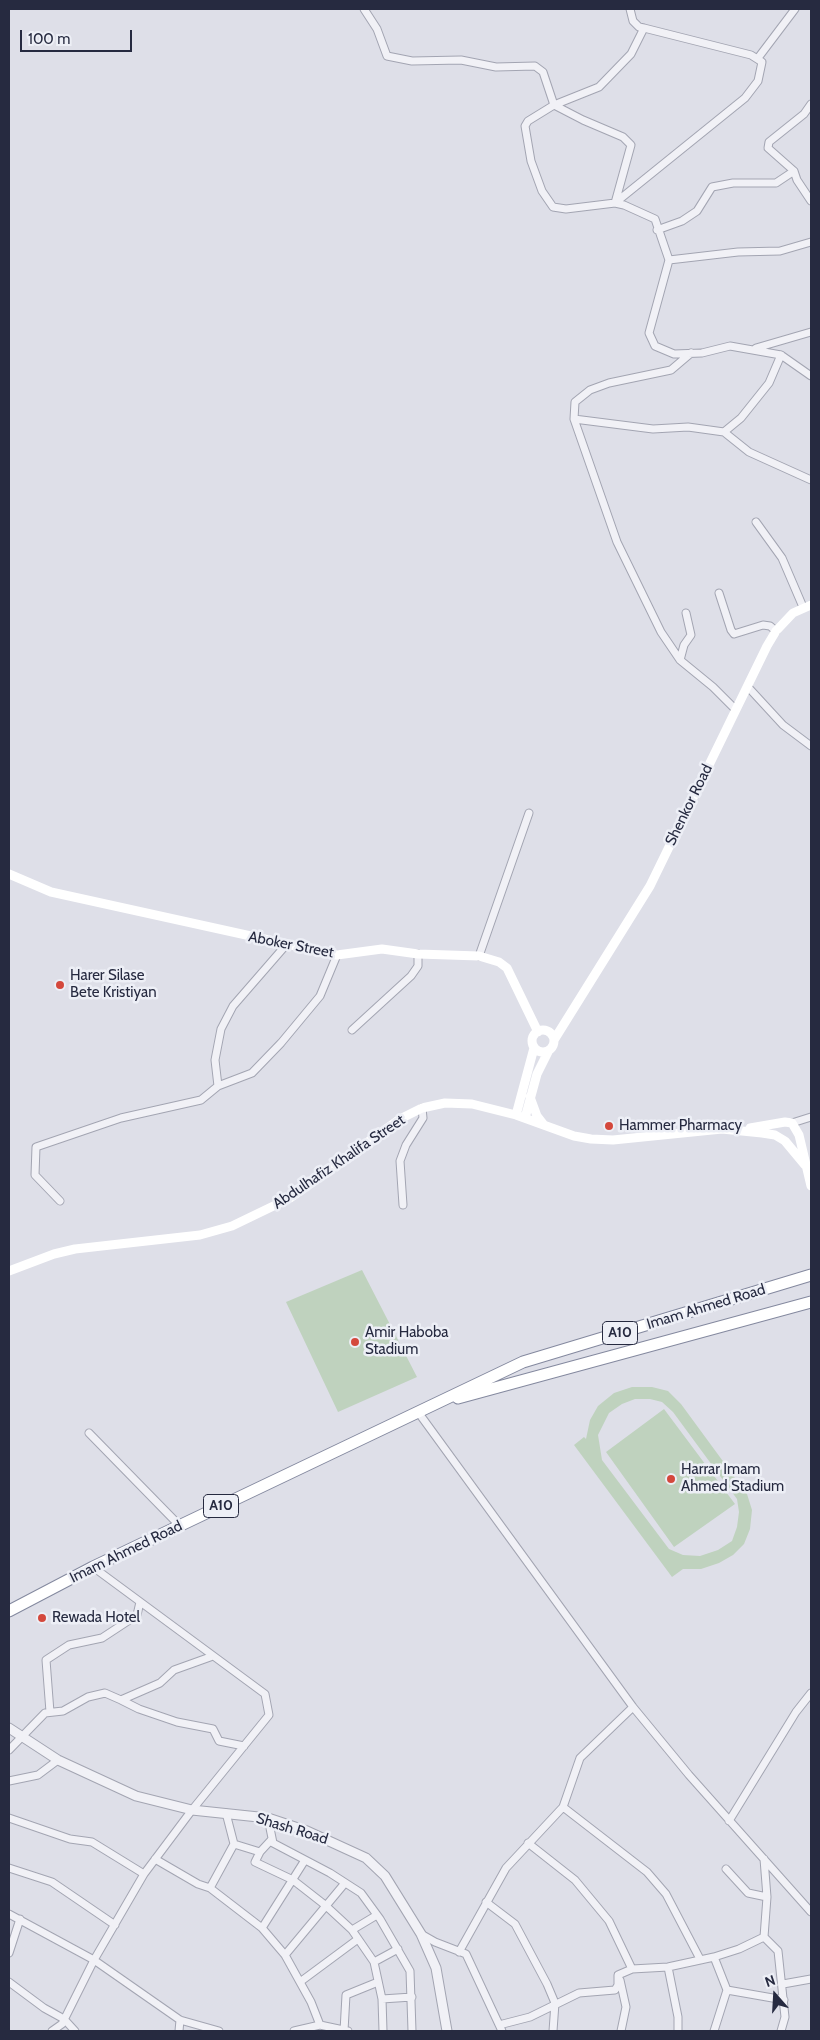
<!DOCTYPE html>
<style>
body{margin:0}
#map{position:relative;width:820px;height:2040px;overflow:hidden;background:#dedfe8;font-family:Cabin,sans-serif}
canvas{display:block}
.frame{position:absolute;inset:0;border:10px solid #262a40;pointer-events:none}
.north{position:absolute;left:750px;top:1970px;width:50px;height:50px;-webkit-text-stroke:4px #edeff6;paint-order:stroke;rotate:341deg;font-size:14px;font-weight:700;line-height:20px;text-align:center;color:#262a40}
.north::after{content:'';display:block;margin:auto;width:18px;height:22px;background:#262a40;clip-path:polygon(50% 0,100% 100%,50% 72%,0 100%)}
.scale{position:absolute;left:20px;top:30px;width:112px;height:22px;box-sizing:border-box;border:2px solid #262a40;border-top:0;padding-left:6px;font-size:15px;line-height:18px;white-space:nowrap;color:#262a40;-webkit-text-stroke:4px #edeff6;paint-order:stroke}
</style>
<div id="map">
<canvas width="820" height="2040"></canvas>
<div class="frame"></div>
<div class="north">N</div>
<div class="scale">100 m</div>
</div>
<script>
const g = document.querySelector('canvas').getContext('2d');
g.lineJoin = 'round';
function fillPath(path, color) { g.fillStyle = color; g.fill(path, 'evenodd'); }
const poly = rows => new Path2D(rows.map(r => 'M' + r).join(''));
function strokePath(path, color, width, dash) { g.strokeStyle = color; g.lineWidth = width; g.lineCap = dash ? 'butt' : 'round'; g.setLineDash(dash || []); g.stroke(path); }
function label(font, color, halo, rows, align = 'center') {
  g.font = font + ' Cabin,sans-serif'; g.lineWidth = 5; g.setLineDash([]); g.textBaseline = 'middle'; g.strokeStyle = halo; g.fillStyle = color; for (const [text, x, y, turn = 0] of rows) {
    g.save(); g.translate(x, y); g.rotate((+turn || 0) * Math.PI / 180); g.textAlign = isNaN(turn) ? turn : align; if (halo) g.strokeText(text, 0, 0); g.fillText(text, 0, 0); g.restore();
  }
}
const green = poly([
 [362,1270,417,1377,338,1412,286,1302],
 [632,1387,652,1387,668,1391,681,1404,747,1494,752,1510,750,1529,744,1544,733,1555,719,1563,701,1569,683,1569,672,1577,574,1445,584,1437,586,1439,590,1420,598,1406,614,1393],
 [635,1399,650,1399,662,1402,673,1412,737,1499,739,1512,737,1527,732,1541,718,1550,700,1556,683,1555,669,1549,602,1460,598,1435,609,1413,622,1404],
 [664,1409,735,1504,674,1547,606,1452]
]);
const minor = poly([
 [364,9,377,29,387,56,412,61,461,60,496,67,535,66,543,72,554,105,583,120,623,137,631,145,615,203,745,98,758,81,762,62,751,55,644,28,631,54,599,87,554,105,528,121,525,126,531,161,542,191,553,207,566,209,615,203,624,205,655,219,669,260,649,333,655,346,674,354,702,353,730,346,781,355,769,383,741,418,724,432,749,452,811,480],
 [630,9,633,21,639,27,644,28],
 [758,58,795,9],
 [811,104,804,114,769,142,768,148,794,171,797,180,811,201],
 [657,230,682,221,697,211,712,187,733,183,776,183,794,171],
 [669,260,738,252,780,251,811,242],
 [756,348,811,332],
 [691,353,671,370,609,383,590,390,575,402,574,419,617,542,661,632,680,660,713,687,735,709],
 [781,355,811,376],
 [574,419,653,429,688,427,724,432],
 [756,522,782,558,803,607],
 [719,593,731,630,734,634,763,625,770,626,776,631],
 [680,660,684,645,691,635,686,613],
 [748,687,783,725,811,746],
 [286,945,233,1006,221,1029,215,1060,218,1086,252,1073,281,1043,320,996,337,955],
 [479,956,529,813],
 [352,1030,411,976,418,966,418,954],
 [792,1123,811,1117],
 [60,1201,35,1175,36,1147,121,1118,201,1100,218,1086],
 [403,1205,400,1161,406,1145,423,1118,422,1108],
 [418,1412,633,1707,689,1775,811,1912],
 [89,1433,179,1525],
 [121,1700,139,1709,177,1722,213,1729,219,1741,244,1746],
 [50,1712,46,1660,69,1645,102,1638,137,1615,140,1602],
 [9,1750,45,1713,63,1711,88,1697,105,1693,121,1700,160,1683,174,1670,213,1656],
 [9,1781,38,1775,58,1760],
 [563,1807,647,1872,666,1894,700,1959],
 [226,1813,234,1844,260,1852],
 [9,1818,70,1839,92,1842,144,1874],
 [268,1818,273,1843,330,1873,361,1893,380,1919,410,1971,412,2031],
 [729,1821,796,1712,811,1693],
 [272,1839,260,1852,255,1862,293,1880,325,1905,352,1930,374,1962,382,1999,383,2031],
 [528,1843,575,1880,609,1921,632,1969],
 [155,1859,198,1884,210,1888,262,1928,285,1955,311,2002,320,2025],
 [764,1859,767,1897,764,1937,778,1951,785,2017,781,2031],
 [9,1868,52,1882,115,1925],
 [726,1869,748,1893,767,1897],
 [210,1888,234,1844],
 [486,1902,515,1924,547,1984,555,2003,553,2031],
 [9,1914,94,1960,180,2020,219,2031],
 [262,1928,305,1860],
 [352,1930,377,1915],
 [421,1934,435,1942,466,1954,502,2031],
 [459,1952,506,1868,563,1807,580,1758,633,1707],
 [9,1953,20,1919],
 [285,1955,345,1883],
 [714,1957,727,1990,784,2000],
 [374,1962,398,1949],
 [668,1967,678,2017,678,2031],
 [620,1980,626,2007,621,2031],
 [9,1982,44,2008,64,2019,75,2031],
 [300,1982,358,1939],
 [783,1984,811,1979],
 [382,1999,412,1997],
 [499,2025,530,2017,579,1993,615,1990,618,1985,618,1975,632,1969,668,1967,714,1957,739,1949,764,1937],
 [52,2031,62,2024,94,1960,144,1874,192,1810,269,1715,265,1694,93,1567],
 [179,2031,180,2020],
 [294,2031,320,2025,348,2031],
 [344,2031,346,1995,378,1982],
 [714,2031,727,1990]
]);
const tertiary = poly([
 [9,1728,58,1760,136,1796,192,1810,268,1818,307,1831,366,1858,385,1876,421,1934,436,1968,447,2031]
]);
const secondary = poly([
 [9,874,51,892,337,955,382,949,418,954,479,956,499,962,507,968,538,1032],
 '532 1041a11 11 0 1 1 22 0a11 11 0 1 1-22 0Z',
 [554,1040,650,886,767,646,776,631,793,613,811,605],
 [530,1097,537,1116,544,1125],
 [516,1115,534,1048],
 [525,1118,537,1074,548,1052],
 [750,1128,785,1122,792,1123,799,1135,811,1186],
 [9,1271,54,1254,75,1249,200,1235,232,1226,290,1198,400,1119,422,1108,445,1103,472,1104,516,1115,574,1136,591,1139,613,1140,722,1129,762,1133,775,1135,785,1141,805,1165]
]);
const trunk = poly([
 [458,1398,811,1302],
 [9,1611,93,1567,523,1362,811,1275]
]);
const markers = [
 [60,985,5,"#d4483c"],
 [609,1126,5,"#d4483c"],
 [355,1342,5,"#d4483c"],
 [671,1479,5,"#d4483c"],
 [42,1618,5,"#d4483c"]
];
const shields = [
 [620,1333,35],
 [221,1506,35]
];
const shieldNames = [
 ["A10",620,1333],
 ["A10",221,1506]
];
const streetNames = [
 ["Shenkor Road",689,805,-64],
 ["Aboker Street",291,945,11],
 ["Abdulhafiz Khalifa Street",339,1162,-34],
 ["Imam Ahmed Road",706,1307,-17],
 ["Imam Ahmed Road",126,1552,-26],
 ["Shash Road",292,1829,17]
];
const poiNames = [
 ["Harer Silase",70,976],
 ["Bete Kristiyan",70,993],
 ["Hammer Pharmacy",619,1126],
 ["Amir Haboba",365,1333],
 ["Stadium",365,1350],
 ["Harrar Imam",681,1470],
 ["Ahmed Stadium",681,1487],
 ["Rewada Hotel",52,1618]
];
fillPath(green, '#bfd2be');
strokePath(minor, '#a3a5b2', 9);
strokePath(tertiary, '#a3a5b2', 11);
strokePath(trunk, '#84899f', 13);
strokePath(minor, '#f1f1f6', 7);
strokePath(tertiary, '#f1f1f6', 9);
strokePath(secondary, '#fff', 9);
strokePath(trunk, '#fff', 11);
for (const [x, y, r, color] of markers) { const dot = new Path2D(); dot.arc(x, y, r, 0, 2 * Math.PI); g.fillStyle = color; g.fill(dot); strokePath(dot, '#edeff6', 2); }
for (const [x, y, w] of shields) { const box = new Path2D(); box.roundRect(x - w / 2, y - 11.5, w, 23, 4); g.fillStyle = '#edeff6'; g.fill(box); strokePath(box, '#262a40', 1); }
label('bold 14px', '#262a40', null, shieldNames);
label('15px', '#262a40', '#edeff6', streetNames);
label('15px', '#262a40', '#edeff6', poiNames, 'left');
</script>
